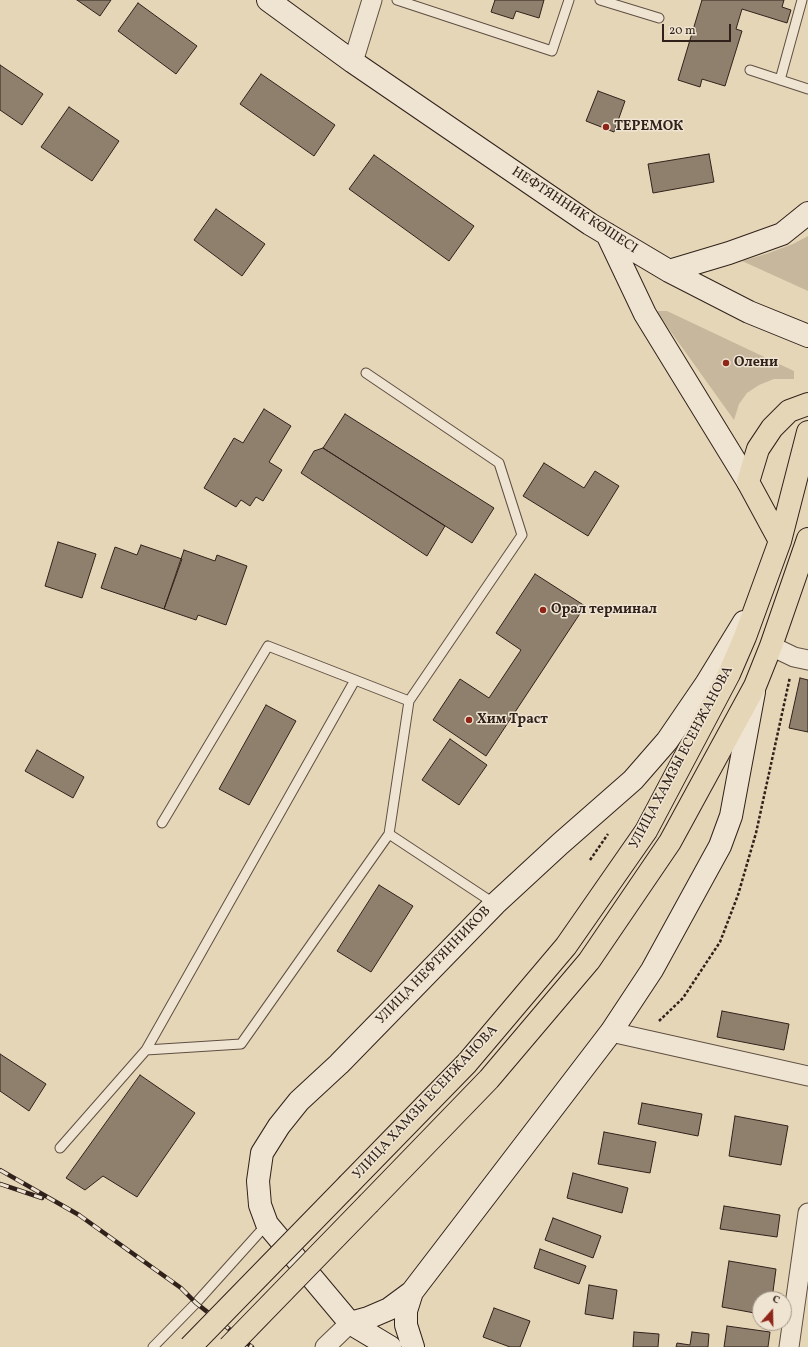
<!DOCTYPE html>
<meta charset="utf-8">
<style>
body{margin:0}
#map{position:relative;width:808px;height:1347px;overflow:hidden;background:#e6d6b8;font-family:Vollkorn,serif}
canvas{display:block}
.north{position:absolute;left:752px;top:1291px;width:40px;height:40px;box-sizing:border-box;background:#efe4d1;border:1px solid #a39688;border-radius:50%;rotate:20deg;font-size:11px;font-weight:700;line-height:16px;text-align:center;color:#30221b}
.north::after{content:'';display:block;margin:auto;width:14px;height:18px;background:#8f2418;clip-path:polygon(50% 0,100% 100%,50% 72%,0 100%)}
.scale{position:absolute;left:662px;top:24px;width:69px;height:18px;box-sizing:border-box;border:2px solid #30221b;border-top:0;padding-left:5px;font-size:12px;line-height:14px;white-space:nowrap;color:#30221b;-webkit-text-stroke:3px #efe4d1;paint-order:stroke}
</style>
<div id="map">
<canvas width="808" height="1347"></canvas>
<div class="north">С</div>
<div class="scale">20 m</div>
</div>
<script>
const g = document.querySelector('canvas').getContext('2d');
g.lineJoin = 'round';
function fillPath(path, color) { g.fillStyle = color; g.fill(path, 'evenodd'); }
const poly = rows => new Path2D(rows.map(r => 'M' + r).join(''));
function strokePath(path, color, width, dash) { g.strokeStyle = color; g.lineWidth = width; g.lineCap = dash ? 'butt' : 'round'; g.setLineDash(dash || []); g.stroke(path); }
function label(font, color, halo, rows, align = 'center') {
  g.font = font + ' Vollkorn,serif'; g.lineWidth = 3; g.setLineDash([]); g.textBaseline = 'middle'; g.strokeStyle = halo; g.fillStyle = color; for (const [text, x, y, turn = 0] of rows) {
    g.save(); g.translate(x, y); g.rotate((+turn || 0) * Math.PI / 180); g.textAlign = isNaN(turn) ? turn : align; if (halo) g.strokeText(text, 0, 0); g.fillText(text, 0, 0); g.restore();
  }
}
const green = poly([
 [808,236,808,291,742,261,766,254,793,244],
 [656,311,667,311,794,371,794,379,774,379,759,385,747,393,739,404,734,420]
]);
const building = poly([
 [77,0,111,0,100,16,77,0],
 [495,0,544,0,539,18,516,11,513,19,491,12,495,0],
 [702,0,784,0,782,7,791,10,787,23,742,9,736,29,742,31,725,86,702,79,700,87,678,80,702,0],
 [138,3,197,46,176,74,118,31,138,3],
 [0,65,43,94,22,125,0,110,0,65],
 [261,74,335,125,314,156,240,104,261,74],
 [598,91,625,101,614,132,586,121,598,91],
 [69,107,119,141,92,181,41,147,69,107],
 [709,154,714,182,653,193,648,164,709,154],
 [374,155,474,226,449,261,349,189,374,155],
 [216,209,265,244,242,276,194,240,216,209],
 [264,409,291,426,269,462,282,470,263,501,256,497,250,506,241,500,236,507,204,488,234,438,243,443,264,409],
 [345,414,494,508,472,543,323,448,345,414],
 [323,448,445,526,427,556,301,473,314,451,323,448],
 [544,463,584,488,595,471,619,486,588,536,523,496,544,463],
 [58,542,96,554,82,598,45,586,58,542],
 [141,545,182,559,164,609,101,588,115,547,137,555,141,545],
 [184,550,215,561,217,555,247,566,226,625,198,615,196,620,164,609,184,550],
 [535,574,585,606,486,756,433,720,460,679,489,698,521,650,496,633,535,574],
 [800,678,808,680,808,732,789,728,800,678],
 [266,705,296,721,249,805,219,789,266,705],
 [450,739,487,765,459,805,422,780,450,739],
 [37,750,84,777,73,798,25,771,37,750],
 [379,885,413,906,371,972,337,951,379,885],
 [722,1011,789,1024,784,1050,717,1037,722,1011],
 [0,1054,46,1084,29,1111,0,1091,0,1054],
 [140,1075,195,1113,137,1197,103,1176,85,1190,66,1178,140,1075],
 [642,1103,702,1114,698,1136,638,1124,642,1103],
 [735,1116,788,1126,781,1165,729,1156,735,1116],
 [604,1132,656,1142,650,1173,598,1164,604,1132],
 [573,1173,628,1188,622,1213,567,1198,573,1173],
 [724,1206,780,1215,777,1237,720,1229,724,1206],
 [553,1218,601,1236,593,1258,545,1240,553,1218],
 [540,1249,586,1266,579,1284,534,1268,540,1249],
 [729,1261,776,1269,772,1299,760,1299,760,1314,722,1307,729,1261],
 [589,1285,617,1290,613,1319,585,1314,589,1285],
 [494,1308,530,1321,520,1347,510,1347,483,1337,494,1308],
 [727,1326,770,1332,768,1347,724,1347,727,1326],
 [634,1332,659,1334,658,1347,633,1347,634,1332],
 [692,1332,709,1334,708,1347,676,1347,677,1343,690,1345,692,1332]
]);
const path = poly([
 [590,860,608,834],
 [659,1021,683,998,720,942,738,895,756,833,790,677]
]);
const lane = poly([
 [397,0,552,51,569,0],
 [600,0,659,18],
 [750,70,808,89],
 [780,80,802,0],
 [366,373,499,463,522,535,409,701,389,834,495,904],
 [162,823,268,646,409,701],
 [146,1050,355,680],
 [60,1148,146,1050,241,1044,389,834],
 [153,1347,196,1303,267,1224]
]);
const street = poly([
 [353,62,372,0],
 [771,646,794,657,808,660],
 [611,1032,808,1076],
 [325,1347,350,1323],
 [789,1347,808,1213]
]);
const secondary = poly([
 [268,0,353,62,590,224,669,271,749,312,808,336],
 [607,234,645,314,748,482],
 [669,271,729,253,782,234,808,213],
 [350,1323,368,1318,389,1309,412,1292],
 [390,1347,350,1323,267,1224,260,1205,258,1181,262,1153,279,1126,299,1101,339,1064,495,904,560,844,633,780,667,741,706,684,744,622],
 [413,1347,406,1325,406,1311,412,1292,611,1032,652,970,720,846,731,816,754,692]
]);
const primary = poly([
 [780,541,748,482,758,449,772,428,789,411,808,404],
 [349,1184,467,1063,566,946,646,831,729,674,745,637,780,541,808,432],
 [369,1203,489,1079,589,961,670,842,755,686,771,646,808,539]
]);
const rail = poly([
 [0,1170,79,1215,181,1288,196,1303,252,1347],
 [0,1184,42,1198]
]);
const primaryBridge = poly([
 [190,1347,349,1184],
 [229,1347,369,1203]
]);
const markers = [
 [606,127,4,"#8f2418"],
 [726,363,4,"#8f2418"],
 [543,610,4,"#8f2418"],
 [469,720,4,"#8f2418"]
];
const poiNames = [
 ["ТЕРЕМОК",614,127],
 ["Олени",734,363],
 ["Орал терминал",551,610],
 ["Хим Траст",477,720]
];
const streetNames = [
 ["НЕФТЯННИК КӨШЕСІ",574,211,33],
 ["УЛИЦА ХАМЗЫ ЕСЕНЖАНОВА",682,758,-62],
 ["УЛИЦА НЕФТЯННИКОВ",434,966,-46],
 ["УЛИЦА ХАМЗЫ ЕСЕНЖАНОВА",426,1103,-47]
];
fillPath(green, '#c7b79d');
fillPath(building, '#8f806d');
strokePath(building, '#30221b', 1);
strokePath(lane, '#5e4f42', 11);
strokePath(street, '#5e4f42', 21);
strokePath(secondary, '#30221b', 24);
strokePath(primary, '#30221b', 24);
strokePath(path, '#30221b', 2.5, [3, 2]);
strokePath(lane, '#efe4d1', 9);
strokePath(street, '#efe4d1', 19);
strokePath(secondary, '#efe4d1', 22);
strokePath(primary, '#e6d6b8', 22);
strokePath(rail, '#30221b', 4.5);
strokePath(rail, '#efe4d1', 3, [9]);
strokePath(primaryBridge, '#30221b', 24, []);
strokePath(primaryBridge, '#e6d6b8', 22);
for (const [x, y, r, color] of markers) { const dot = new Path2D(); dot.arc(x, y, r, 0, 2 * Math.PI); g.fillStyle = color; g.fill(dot); strokePath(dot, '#efe4d1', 1.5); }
label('bold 14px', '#30221b', '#efe4d1', poiNames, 'left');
label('14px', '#30221b', '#efe4d1', streetNames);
</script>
